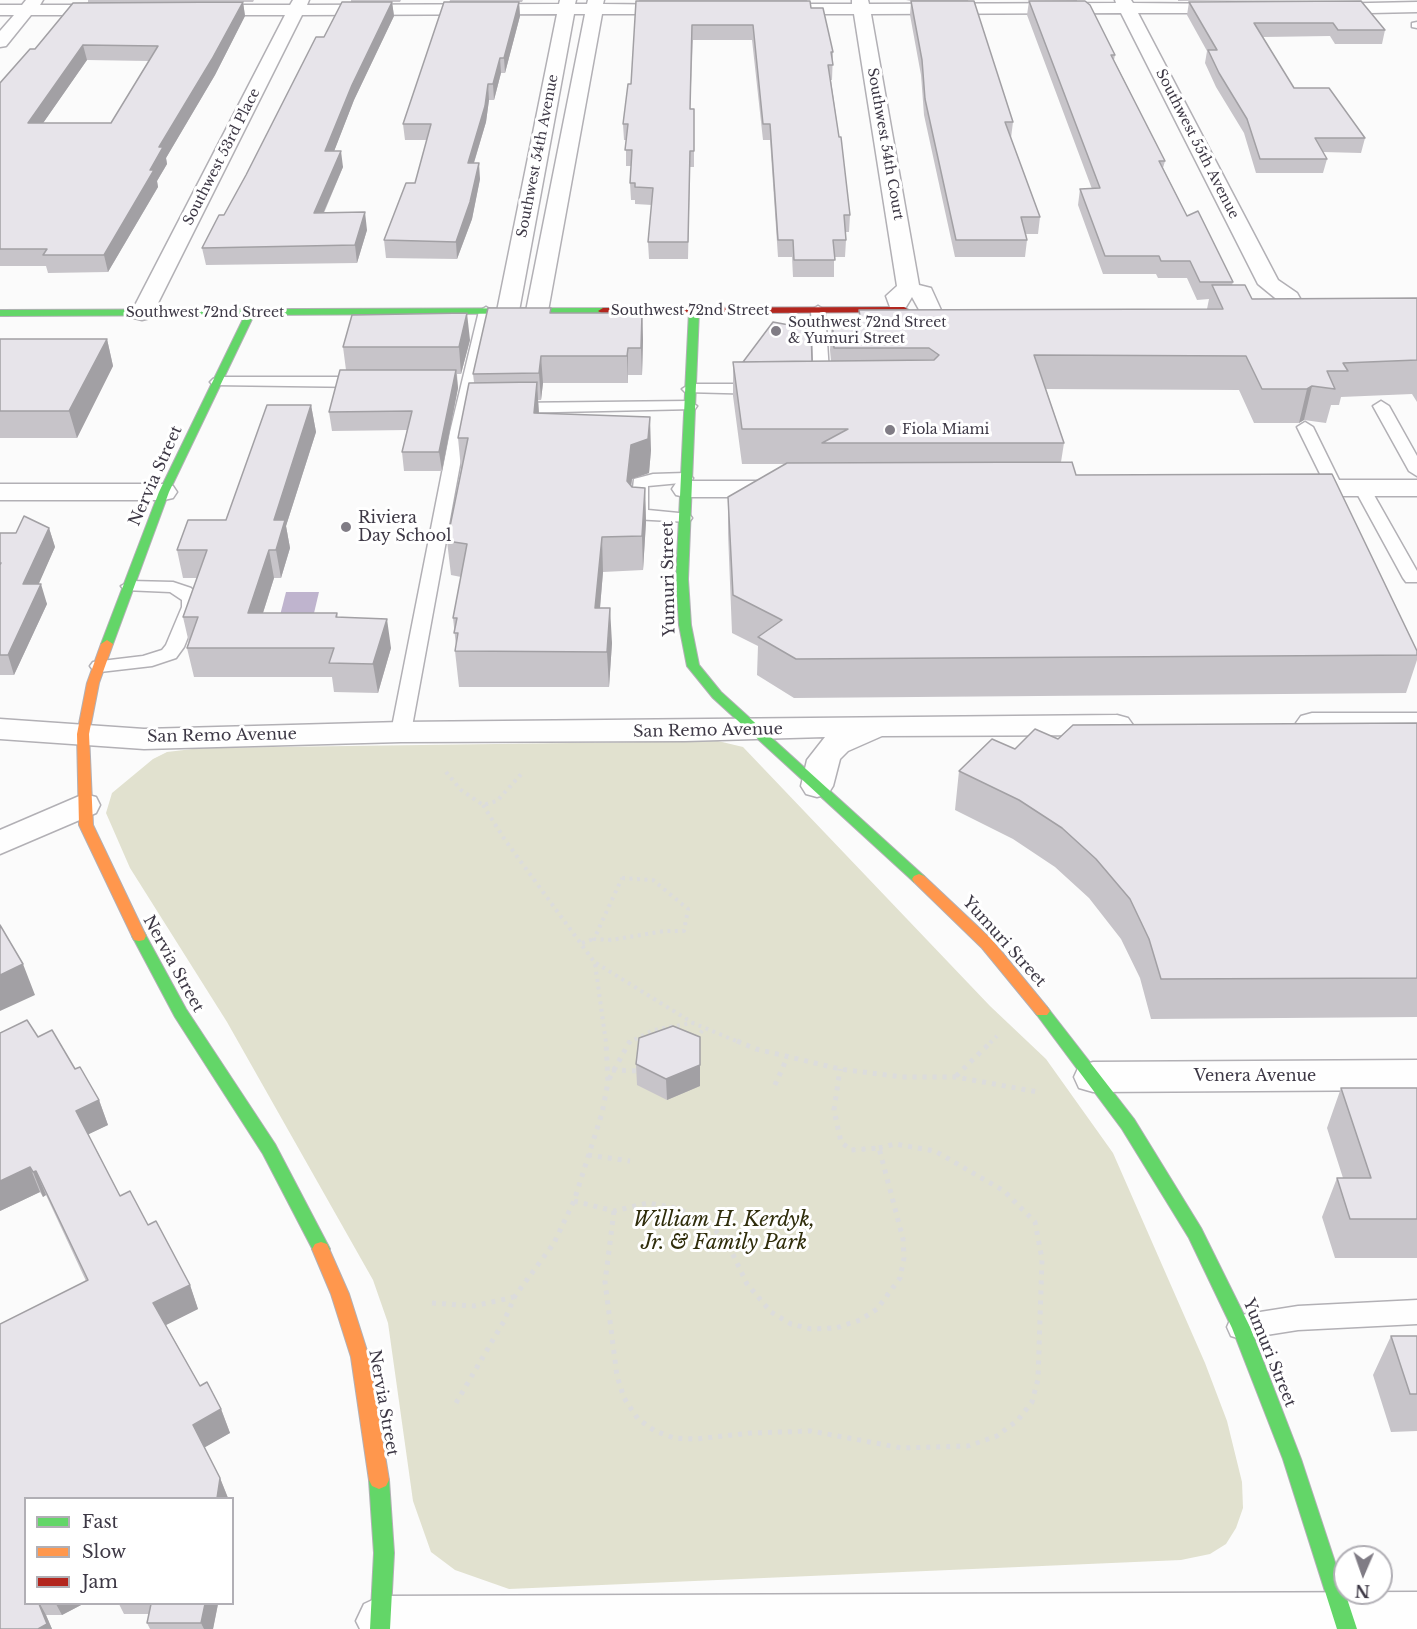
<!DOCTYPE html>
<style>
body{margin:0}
#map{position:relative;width:1417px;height:1629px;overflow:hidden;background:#fbfbfb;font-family:"Libre Baskerville",serif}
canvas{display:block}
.legend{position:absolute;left:24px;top:1497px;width:210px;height:108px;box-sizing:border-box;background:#fff;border:2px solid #b1afb5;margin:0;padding:8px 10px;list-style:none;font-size:18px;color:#3d3845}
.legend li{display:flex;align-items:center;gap:12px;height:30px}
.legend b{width:30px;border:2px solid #b1afb5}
.north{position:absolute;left:1333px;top:1545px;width:60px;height:60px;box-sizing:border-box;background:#fff;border:2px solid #b1afb5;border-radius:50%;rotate:182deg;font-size:16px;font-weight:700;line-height:24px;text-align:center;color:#3d3845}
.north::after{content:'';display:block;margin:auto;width:21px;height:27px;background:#807c85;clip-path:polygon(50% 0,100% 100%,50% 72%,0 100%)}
</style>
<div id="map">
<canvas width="1417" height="1629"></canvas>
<ul class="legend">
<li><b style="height:8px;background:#63d668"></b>Fast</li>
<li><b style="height:8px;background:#ff974d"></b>Slow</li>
<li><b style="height:8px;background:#b3261e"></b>Jam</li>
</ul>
<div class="north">N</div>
</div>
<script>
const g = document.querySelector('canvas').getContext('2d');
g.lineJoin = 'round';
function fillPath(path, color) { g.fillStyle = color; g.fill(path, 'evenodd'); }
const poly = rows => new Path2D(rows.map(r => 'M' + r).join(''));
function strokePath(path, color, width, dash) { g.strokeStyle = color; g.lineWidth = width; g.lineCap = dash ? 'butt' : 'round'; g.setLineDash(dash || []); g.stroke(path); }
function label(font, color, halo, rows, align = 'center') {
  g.font = font + ' "Libre Baskerville",serif'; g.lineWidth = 6; g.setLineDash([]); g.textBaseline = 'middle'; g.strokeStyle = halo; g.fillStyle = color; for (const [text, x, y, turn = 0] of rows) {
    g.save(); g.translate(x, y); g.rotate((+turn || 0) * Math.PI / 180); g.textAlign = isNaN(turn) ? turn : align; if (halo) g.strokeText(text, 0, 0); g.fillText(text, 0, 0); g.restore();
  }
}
const green = poly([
 [718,741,743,747,990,1006,1046,1059,1113,1153,1205,1363,1227,1421,1242,1482,1243,1508,1236,1528,1226,1544,1210,1554,1181,1560,509,1589,455,1570,431,1552,413,1501,388,1323,373,1280,227,1022,130,868,106,813,112,793,153,759,167,752,201,748]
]);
const water = poly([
 [286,592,319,592,310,630,276,631]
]);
const pathFar1 = poly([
 [446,772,461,790,483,805,497,801,524,771],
 [483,805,505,840,595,963,606,1043],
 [622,878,653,880,688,909,684,931,664,931,611,940,594,939,622,878],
 [582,943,594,939],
 [596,963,693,1023,741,1043],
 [696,1039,704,1028],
 [628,1043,653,1030,692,1023],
 [990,1043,997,1036]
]);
const path = poly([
 [737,1041,756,1049,840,1069,902,1077,956,1077,1038,1092],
 [612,1070,641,1071],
 [956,1076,992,1041],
 [609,1079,630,1041],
 [775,1085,787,1058],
 [588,1155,630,1161],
 [574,1201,614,1211,648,1203,676,1208,695,1216,715,1230,729,1246,747,1284,771,1312,791,1324,811,1329,836,1328,860,1320,877,1309,900,1278,904,1258,903,1239,879,1148,851,1150,841,1142,834,1110,840,1069],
 [614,1211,605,1282,617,1376,624,1398,638,1419,655,1431,674,1438,695,1439,751,1433,811,1431,902,1448,968,1446,997,1436,1018,1420,1032,1402,1038,1379,1042,1259,1035,1222,1004,1191,935,1151,895,1144,879,1148],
 [432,1303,474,1306,514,1297],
 [456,1403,504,1321,515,1296,554,1243,574,1201,602,1113,608,1082,606,1041]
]);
const lane = poly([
 [1417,22,1417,28,1412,27,1412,23,1417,22],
 [818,306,825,310,830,388,822,393,814,388,811,310,818,306],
 [486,307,493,311,466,432,411,732,408,736,401,738,394,736,391,732,450,432,479,311,486,307],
 [218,377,364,377,372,382,364,387,213,385,210,382,213,379,218,377],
 [690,384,762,384,770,389,762,394,685,392,682,389,690,384],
 [689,401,697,406,695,409,512,413,504,408,512,403,689,401],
 [1381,401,1389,406,1417,456,1417,476,1409,471,1373,406,1381,401],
 [1305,422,1313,427,1343,488,1341,492,1329,492,1327,488,1297,427,1305,422],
 [685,473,693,478,691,482,648,486,648,510,689,514,692,518,689,522,633,519,630,515,634,479,653,474,685,473],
 [1362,483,1370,488,1417,571,1417,582,1406,582,1403,578,1354,488,1362,483],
 [130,581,173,582,191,588,197,595,200,607,184,647,176,658,152,666,100,672,93,670,90,666,93,662,143,656,162,650,166,645,182,607,182,600,170,592,124,590,121,586,130,581],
 [1417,1300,1417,1324,1298,1330,1241,1339,1231,1336,1227,1327,1231,1318,1241,1315,1298,1306,1417,1300]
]);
const street = poly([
 [26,0,43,0,40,5,110,5,118,10,110,15,31,15,6,46,0,47,0,31,14,15,0,15,0,5,22,5,26,0],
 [293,0,309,0,307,5,559,4,560,0,576,0,575,4,587,4,588,0,604,0,603,4,686,5,688,9,686,13,680,14,602,14,548,311,545,316,529,316,526,311,585,14,574,14,519,311,516,316,500,316,497,311,557,14,302,15,153,313,150,318,142,320,134,318,131,313,285,15,198,15,190,10,198,5,290,5,293,0],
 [852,0,868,0,869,4,1116,3,1115,0,1131,0,1133,3,1238,4,1240,8,1238,12,1232,13,1138,13,1278,280,1297,293,1306,309,1303,314,1287,314,1280,302,1258,284,1121,13,871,14,919,285,931,288,941,310,938,315,922,315,912,297,906,307,890,307,886,296,897,286,854,14,780,14,772,9,780,4,852,4,852,0],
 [1417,2,1417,12,1323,14,1315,9,1323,4,1417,2],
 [1293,480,1417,480,1417,496,1293,496,1284,494,1280,488,1284,482,1293,480],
 [685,481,785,481,794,483,798,489,794,495,785,497,685,497,676,495,672,489,676,483,685,481],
 [0,484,164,484,173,486,177,492,173,498,164,500,0,500,0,484],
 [1312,713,1417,713,1417,733,1312,733,1301,730,1296,723,1301,716,1312,713],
 [1117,715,1128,718,1133,725,1128,732,1117,735,882,736,848,751,840,759,833,786,828,794,817,797,806,794,801,786,807,760,825,737,685,741,401,742,144,749,0,739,0,719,144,729,401,722,1117,715],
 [84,794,96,797,100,805,96,813,0,854,0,830,84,794],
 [1417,1060,1417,1090,1093,1092,1079,1088,1074,1077,1079,1066,1093,1062,1417,1060],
 [1417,1592,1417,1629,360,1629,356,1621,364,1604,381,1596,1417,1592]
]);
const fast = poly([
 [603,308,606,309,606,313,254,315,169,492,113,644,107,648,101,644,159,492,245,315,0,316,0,310,603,308],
 [694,308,699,311,688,579,691,625,699,665,721,692,924,876,926,879,924,882,914,882,713,698,687,666,679,625,676,579,689,311,694,308],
 [139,931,144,932,186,1009,275,1144,330,1249,327,1254,321,1256,315,1254,263,1154,175,1017,132,936,134,932,139,931],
 [1042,1005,1047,1007,1134,1119,1201,1228,1250,1327,1301,1459,1357,1629,1337,1629,1283,1459,1232,1328,1189,1238,1122,1129,1037,1015,1034,1011,1037,1007,1042,1005],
 [379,1471,386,1474,389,1480,394,1553,390,1629,370,1629,374,1553,369,1480,372,1474,379,1471]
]);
const slow = poly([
 [107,640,113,644,99,683,89,734,93,825,146,936,144,940,139,941,134,940,132,936,79,825,77,734,87,683,101,644,107,640],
 [919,874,924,876,992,940,1047,1007,1050,1011,1047,1015,1037,1015,982,948,914,882,912,879,914,876,919,874],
 [321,1242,327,1244,349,1294,369,1357,389,1480,386,1486,379,1489,372,1486,369,1480,351,1357,331,1294,312,1249,315,1244,321,1242]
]);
const jam = poly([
 [904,307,909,310,907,312,603,314,598,311,603,308,904,307]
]);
const wall = poly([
 [88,0,254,0,253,2,243,2,245,16,215,75,166,158,167,164,157,181,158,187,108,272,48,273,46,266,0,266,0,83,35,49,88,2],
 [87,60,149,61,111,123,43,123],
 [351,0,401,0,400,2,392,2,394,16,354,100,334,151,343,167,324,213,367,230,357,263,206,265,202,248,224,215,324,37,351,2],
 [450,0,523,0,522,2,519,2,520,16,505,73,501,73,494,100,489,100,486,122,474,163,480,179,472,219,457,259,386,258,384,240,415,183,427,140,405,140,403,124],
 [639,0,807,0,833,52,832,80,831,80,850,215,849,232,846,232,846,240,845,257,834,257,834,277,793,277,792,257,778,257,770,140,763,140,752,40,693,40,690,109,694,109,694,167,690,167,688,259,649,259,648,242,652,205,635,204,635,200,631,200,630,183,631,166,626,166,626,140,624,140,623,124,631,84],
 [906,0,968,0,1013,122,1011,138,1040,217,1038,234,1026,234,1027,240,1025,257,955,257,924,115,921,75,910,15,911,1],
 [1021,0,1077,0,1077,1],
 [1178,0,1346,0,1178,1],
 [1029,1,1115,55,1114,60,1165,161,1163,168,1187,216,1233,282,1232,285,1252,299,1417,298,1417,402,1412,394,1341,397,1339,405,1331,405,1326,423,1304,420,1299,423,1254,423,1239,390,1046,389,1064,443,1061,462,1076,475,1417,651,1417,660,1406,693,794,698,757,675,758,646,732,633,728,533,728,497,785,464,742,464,733,396,733,362,831,361,830,350,832,317,858,321,859,310,1207,309,1209,299,1197,300,1187,278,1158,278,1156,274,1103,274,1078,205,1080,189,1092,189,1027,15],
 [1189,2,1385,30,1382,44,1335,44,1330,36,1263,37,1294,88,1365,138,1361,153,1323,152,1327,159,1323,173,1256,173,1244,133,1216,87,1205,63,1207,51,1187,15],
 [551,308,551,313,642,313,643,340,642,375,628,375,628,383,543,383,541,400,538,400,539,413,651,450,649,473,632,479,631,486,632,487,645,488,646,522,643,570,603,572,600,608,612,643,609,687,459,687,455,651,456,646,453,618,461,577,451,575,447,541,461,469,458,438,474,382,473,374],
 [0,339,107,339,113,366,77,438,0,438],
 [470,340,461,374,457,374,458,388,442,471,404,471,402,452,407,430,332,431,329,412,346,370,343,347],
 [311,405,316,432,286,526,290,548,281,578,274,578,263,613,337,613,338,618,391,648,378,693,334,692,332,677,194,677,187,648,189,643,183,617,197,578,183,578,177,550,226,520],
 [49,528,55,547,38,584,47,604,14,675,0,675,0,533,16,533],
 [1417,723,1417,1017,1151,1019,1140,978,1121,939,1089,898,1055,867,1013,839,955,810,959,771,1015,749,1058,739],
 [27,1020,38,1037,52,1030,75,1069,80,1067,99,1100,108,1125,88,1134,120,1196,130,1191,148,1225,156,1221,190,1285,198,1309,166,1325,200,1386,207,1382,221,1409,230,1433,204,1447,220,1478,228,1498,26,1498,26,1604,83,1604,62,1615,46,1615,52,1629,0,1629,0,1324,86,1281,46,1195,43,1197,40,1192,0,1211,0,1033],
 [700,1058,700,1086,667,1100,637,1085,636,1064],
 [1341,1088,1417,1088,1417,1258,1335,1258,1322,1217,1337,1178,1343,1178,1327,1128],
 [1391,1336,1417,1336,1417,1431,1391,1432,1373,1375],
 [119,1604,218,1604,213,1629,150,1629,147,1623,149,1614,124,1614]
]);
const shadedWall = poly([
 [243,2,245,16,215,75,166,158,167,164,157,181,158,187,108,272,104,255,150,170,159,147],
 [392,2,394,16,354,100,328,167,325,151,352,85],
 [519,2,520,16,505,73,504,58],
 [83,45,87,60,32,139,28,123],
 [500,58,501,73,494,100,493,84],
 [488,84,489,100,486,122,469,179,468,163],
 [341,151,343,167,316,230,314,213],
 [479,163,480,179,472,219,457,259,456,242],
 [365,212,367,230,357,263,355,245],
 [467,313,470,340,461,374,459,347],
 [642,313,643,340,642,375,641,348],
 [107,339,113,366,77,438,69,411],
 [628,348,628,383,627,356],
 [541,356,543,383,541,400,539,373],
 [456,370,458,388,442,471,439,452],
 [537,382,539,415,534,413],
 [1312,386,1304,420,1299,423,1307,389],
 [311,405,316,432,286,526,290,548,281,578,276,550,274,520],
 [650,417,651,450,649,473,632,479,628,515,627,481,631,445],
 [645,488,646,522,643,570,642,536],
 [49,528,55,547,30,604,23,584],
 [602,537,603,572,597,643,595,608],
 [269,550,274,578,254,641,248,613],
 [41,584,47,604,14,675,8,655],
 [610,608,612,643,609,687,607,652],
 [387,619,391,648,378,693,373,664],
 [23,964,35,995,0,1011,0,975],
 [700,1037,700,1086,667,1100,666,1079],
 [99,1100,108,1125,85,1136,76,1111],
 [30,1167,40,1192,0,1211,0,1181],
 [36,1171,46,1195,43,1197,33,1172],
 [190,1285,198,1309,162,1327,153,1303],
 [221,1409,230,1433,202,1449,193,1425],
 [220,1478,228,1498,217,1498],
 [39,1604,40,1604,46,1615,52,1629,38,1629],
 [56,1604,83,1604,62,1615],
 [205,1604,218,1604,213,1629,204,1629,201,1623]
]);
const building = poly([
 [636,1,810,1,811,8,823,8,833,52,831,52,833,65,828,65,839,137,841,137,850,215,844,215,846,240,833,240,835,260,794,260,793,240,778,240,770,124,763,124,753,25,692,25,690,109,694,109,694,151,690,151,688,242,648,242,653,188,635,187,635,183,630,183,632,150,625,150,628,124,623,124,628,84,631,84,636,1],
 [911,1,974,1,1013,122,1005,122,1040,217,1021,217,1027,240,956,240,925,99,922,60,911,1],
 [1029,1,1085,1,1090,5,1115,55,1111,55,1165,161,1159,161,1187,216,1198,211,1233,282,1200,282,1190,261,1161,261,1159,256,1105,256,1080,189,1100,188,1029,1],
 [1361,1,1385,30,1338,30,1333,23,1254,23,1294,88,1329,88,1365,138,1315,138,1327,159,1260,159,1247,119,1219,73,1208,50,1217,50,1189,2,1361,1],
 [243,2,212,59,159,147,163,147,150,170,154,170,104,255,43,255,47,249,0,249,0,83,30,49,35,49,73,3,243,2],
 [83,45,158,46,111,123,28,123,83,45],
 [342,2,392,2,352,85,325,151,341,151,314,213,365,212,355,245,202,248,219,215,224,215,246,175,316,37,324,37,342,2],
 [444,2,519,2,504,58,500,58,493,84,488,84,485,106,468,163,479,163,470,202,456,242,384,240,406,183,415,183,431,124,403,124,444,2],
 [1212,285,1245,285,1252,299,1417,298,1417,360,1343,363,1348,371,1327,371,1335,389,1312,386,1307,389,1262,389,1246,356,1034,355,1064,443,822,443,848,429,742,429,733,362,934,360,939,355,929,348,834,348,832,317,861,322,859,310,1223,309,1212,285],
 [488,308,551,308,550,313,642,313,641,348,628,348,627,356,541,356,539,373,473,374,488,308],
 [467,313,459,347,343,347,352,315,467,313],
 [773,322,811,329,812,361,743,362,773,322],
 [0,339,107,339,69,411,0,411,0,339],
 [340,370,456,370,439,452,402,452,412,411,329,412,340,370],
 [537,382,534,413,650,417,648,439,631,445,627,481,632,487,645,488,642,536,602,537,595,608,610,608,607,652,455,651,458,633,454,633,457,618,453,618,467,544,447,541,468,438,458,438,469,383,537,382],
 [267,405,311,405,274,520,285,520,276,550,269,550,248,613,337,613,336,617,387,619,373,664,329,663,334,648,187,648,198,617,183,617,207,550,177,550,188,520,226,520,267,405],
 [1072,462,1076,475,1332,474,1417,651,1417,655,796,659,758,637,782,620,733,595,728,497,787,463,1072,462],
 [24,516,49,528,23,584,41,584,8,655,0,655,0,565,1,563,0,563,0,533,16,533,24,516],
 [1417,723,1417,978,1161,979,1149,939,1130,899,1096,859,1062,828,1019,800,959,771,992,739,1015,749,1035,729,1058,739,1073,725,1417,723],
 [0,925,23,964,0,975,0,925],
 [27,1020,38,1037,52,1030,75,1069,80,1067,99,1100,76,1111,120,1196,130,1191,148,1225,156,1221,190,1285,153,1303,200,1386,207,1382,221,1409,193,1425,220,1478,217,1498,26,1498,26,1604,39,1604,47,1624,38,1629,0,1629,0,1324,88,1280,36,1171,33,1172,30,1167,0,1181,0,1033,27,1020],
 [673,1026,700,1037,700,1065,666,1079,636,1064,639,1038,673,1026],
 [1341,1088,1417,1088,1417,1219,1350,1219,1337,1178,1371,1178,1341,1088],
 [1391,1336,1417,1336,1417,1394,1410,1394,1391,1336],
 [151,1604,205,1604,201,1623,147,1623,151,1604]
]);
const markers = [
 [776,331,6,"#807c85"],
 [890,430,6,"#807c85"],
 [346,527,6,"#807c85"]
];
const farStreetnames = [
 ["Southwest 54th Court",885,144,80],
 ["Southwest 55th Avenue",1197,144,63],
 ["Southwest 54th Avenue",538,156,-79],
 ["Southwest 53rd Place",222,157,-63],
 ["Southwest 72nd Street",690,311],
 ["Southwest 72nd Street",205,313]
];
const farPoinames = [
 ["Southwest 72nd Street",788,323],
 ["& Yumuri Street",788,339],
 ["Fiola Miami",902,430]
];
const streetNames = [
 ["Nervia Street",156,476,-66],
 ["Yumuri Street",669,579,-91],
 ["San Remo Avenue",708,731,-1],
 ["San Remo Avenue",222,736,-1],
 ["Yumuri Street",1004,942,48],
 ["Nervia Street",173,964,61],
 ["Venera Avenue",1255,1076],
 ["Yumuri Street",1269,1353,68],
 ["Nervia Street",383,1403,80]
];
const poiNames = [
 ["Riviera",358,518],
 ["Day School",358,536]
];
const nearParknames = [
 ["William H. Kerdyk,",724,1220],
 ["Jr. & Family Park",724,1243]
];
fillPath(green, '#e1e1cf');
fillPath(water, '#bfb4ce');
strokePath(lane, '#b2b0b5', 3);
strokePath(street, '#b2b0b5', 3);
strokePath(fast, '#b2b0b5', 2);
strokePath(slow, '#b2b0b5', 2);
strokePath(jam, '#b2b0b5', 2);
strokePath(pathFar1, '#dcdcdc', 4, [3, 4.5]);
strokePath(path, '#dcdcdc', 5, [4, 6]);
fillPath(lane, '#fefefe');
fillPath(street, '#fefefe');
fillPath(fast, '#63d668');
fillPath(slow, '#ff974d');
fillPath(jam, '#b3261e');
fillPath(wall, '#c7c4c9');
fillPath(shadedWall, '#a2a0a4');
fillPath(building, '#e7e4ea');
strokePath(building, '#a2a0a4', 1.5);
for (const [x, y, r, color] of markers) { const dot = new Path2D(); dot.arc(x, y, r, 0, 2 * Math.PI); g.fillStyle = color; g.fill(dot); strokePath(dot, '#fff', 2); }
label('14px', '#3d3845', '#fff', farStreetnames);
label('14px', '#3d3845', '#fff', farPoinames, 'left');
label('16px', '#3d3845', '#fff', streetNames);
label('16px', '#3d3845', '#fff', poiNames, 'left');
label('italic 20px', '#2f2d0b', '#fff', nearParknames);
</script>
